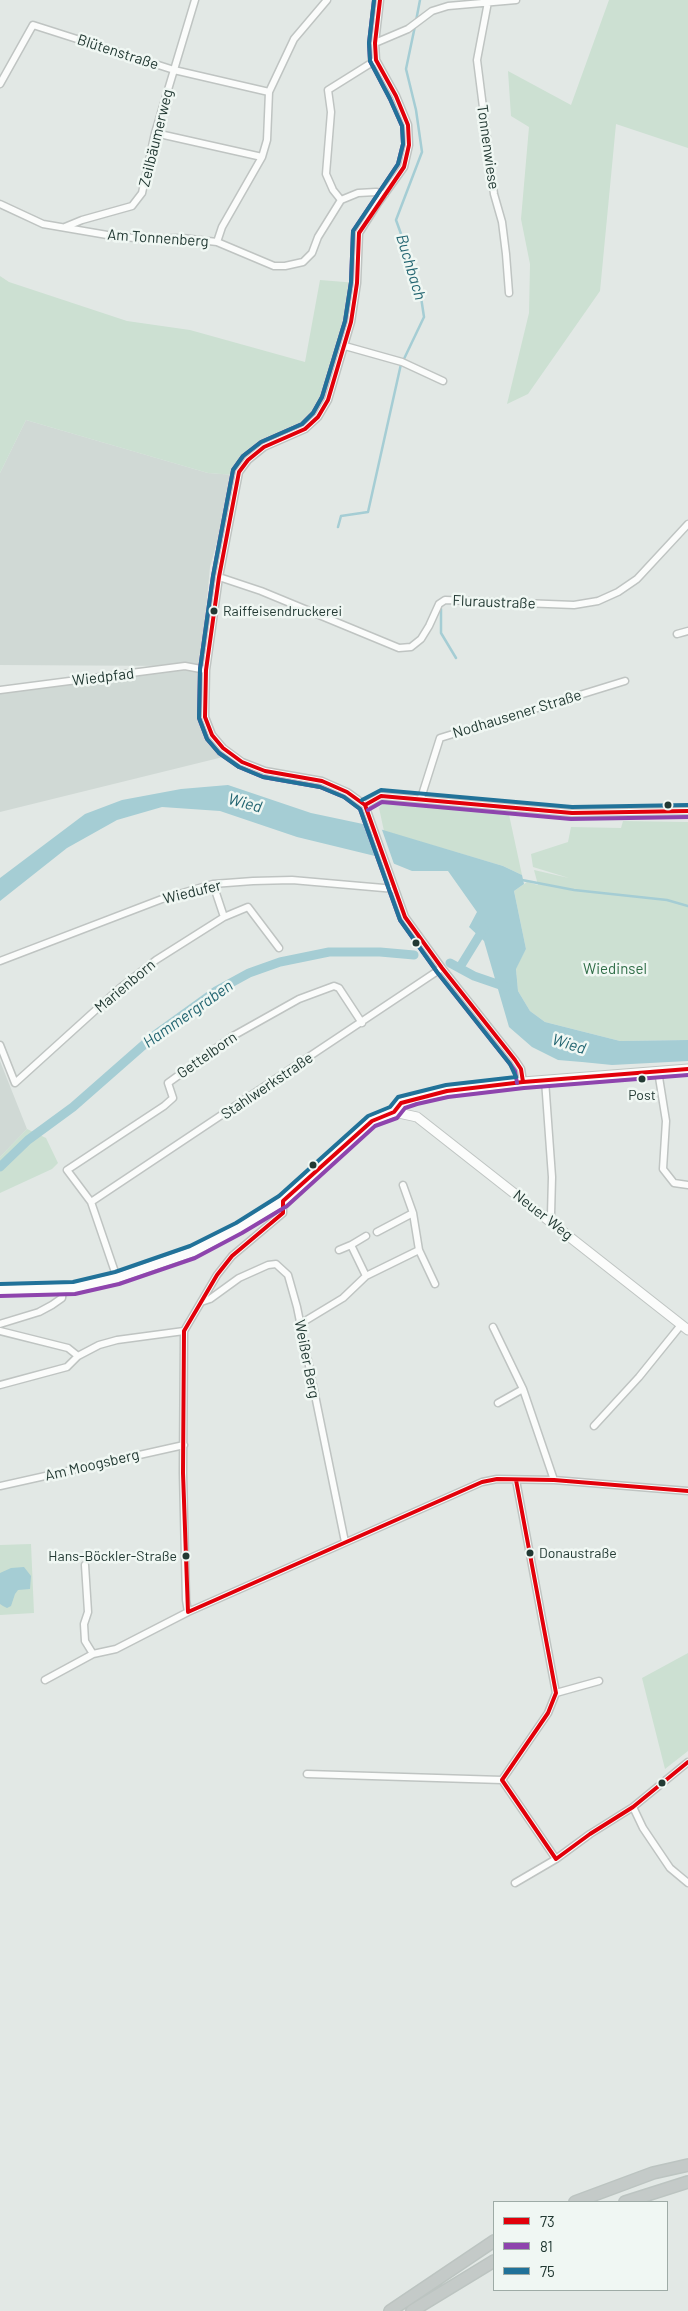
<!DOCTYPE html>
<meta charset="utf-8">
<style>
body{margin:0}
#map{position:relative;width:688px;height:2311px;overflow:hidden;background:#e2e8e5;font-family:Barlow,sans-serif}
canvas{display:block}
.legend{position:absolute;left:493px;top:2201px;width:175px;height:90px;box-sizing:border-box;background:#f0f7f3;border:1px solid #9eaba6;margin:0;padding:6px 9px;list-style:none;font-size:15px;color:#223933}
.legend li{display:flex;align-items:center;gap:10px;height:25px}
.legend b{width:25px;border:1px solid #9eaba6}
</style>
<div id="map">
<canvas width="688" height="2311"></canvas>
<ul class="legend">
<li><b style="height:6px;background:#e2000a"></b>73</li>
<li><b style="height:6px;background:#8e44ad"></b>81</li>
<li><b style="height:6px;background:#217299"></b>75</li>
</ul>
</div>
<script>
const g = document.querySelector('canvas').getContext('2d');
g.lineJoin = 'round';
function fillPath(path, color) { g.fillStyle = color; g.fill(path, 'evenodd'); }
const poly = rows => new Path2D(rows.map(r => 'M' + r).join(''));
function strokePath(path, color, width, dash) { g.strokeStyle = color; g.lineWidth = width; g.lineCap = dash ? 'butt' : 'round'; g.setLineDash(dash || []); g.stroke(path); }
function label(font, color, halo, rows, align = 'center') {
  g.font = font + ' Barlow,sans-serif'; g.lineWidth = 5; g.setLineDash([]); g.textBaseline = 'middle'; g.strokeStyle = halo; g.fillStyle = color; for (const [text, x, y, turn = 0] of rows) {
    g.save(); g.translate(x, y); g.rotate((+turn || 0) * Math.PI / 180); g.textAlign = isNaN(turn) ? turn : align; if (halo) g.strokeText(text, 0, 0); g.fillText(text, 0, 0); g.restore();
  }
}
const built = poly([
 [26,420,208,473,236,475,210,567,198,699,198,718,204,736,223,757,0,812,0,693,179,666,0,665,0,473],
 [0,1061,27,1129,0,1157]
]);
const green = poly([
 [609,0,688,0,688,148,616,124,600,291,528,394,507,404,529,313,530,264,521,219,529,127,511,116,508,71,571,105],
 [0,276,9,282,127,321,190,330,305,362,320,280,357,283,351,322,328,400,305,429,264,447,239,472,237,463,236,475,208,473,26,420,0,473],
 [386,800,508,810,522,875,503,866,384,831,379,808],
 [623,821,688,822,688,1040,620,1041,545,1022,530,1011,518,991,516,968,526,949,514,891,527,882,538,885,534,870,569,878,533,867,531,854,568,842,571,827,621,828],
 [27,1129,46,1138,58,1163,52,1169,0,1193,0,1157],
 [31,1544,34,1613,0,1615,0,1545],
 [688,1653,688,1751,665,1769,642,1678]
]);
const water = poly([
 [228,785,311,813,363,824,503,866,522,875,524,884,514,891,526,949,516,969,518,991,530,1011,545,1022,620,1041,688,1040,688,1061,612,1065,582,1062,558,1060,532,1047,509,1027,484,941,469,927,477,912,448,871,412,871,375,856,297,837,220,811,162,807,117,820,67,848,0,901,0,878,85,814,122,800,181,789],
 [24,1567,31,1576,30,1589,18,1590,15,1594,11,1606,7,1608,3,1606,0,1604,0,1573,11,1568]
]);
const pier = poly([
 [363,822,381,827,395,867,376,859]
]);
const stream = poly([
 [416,21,420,0],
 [403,361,424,317,419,284,396,220,422,152,416,110,406,69,415,26],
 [338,527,341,516,368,512,401,364],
 [441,609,441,633,456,658],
 [522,880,574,890,667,900,688,906]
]);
const canal = poly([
 [450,963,474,976,506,987],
 [460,967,484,928],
 [0,1167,28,1140,73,1107,155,1035,216,991,249,973,280,962,329,952,380,952,414,955]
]);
const minor = poly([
 [380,0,375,43,376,60,396,96,408,125,409,145,404,167,378,203,359,233,357,283,351,322,328,400,318,417,305,429,264,447,248,460,239,472,219,577,206,670,205,717,212,735,223,748,242,762,265,771,322,781,347,792,365,805,405,917,442,968,515,1060,521,1069,523,1082],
 [488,2,477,60,494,194,502,222,506,254,509,293],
 [375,43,408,29,432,11,448,6,516,0],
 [0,84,33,25,174,70,269,92],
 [155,133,262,157],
 [341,200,333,190,326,174,331,112,328,90,376,60],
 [0,204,43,224,113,236,146,239,182,238,217,242,274,266,285,266,303,262,312,253,318,237,341,200,358,193,376,192,385,194],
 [65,227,82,220,132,206,142,193,155,133,195,0],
 [217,242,222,227,262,157,267,140,269,92,294,39,327,0],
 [345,346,402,362,443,381],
 [219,577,261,591,399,648,411,647,421,639,429,626,439,604,445,600,574,605,598,601,618,592,637,579,688,524],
 [677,634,688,631],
 [0,690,185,666,206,670],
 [421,798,440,738,625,681],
 [365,805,381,796,572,813,688,811],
 [213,884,224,917],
 [0,961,162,899,213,884,253,881,292,880,395,889],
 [0,1045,15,1083,120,988,156,960,224,917,248,907,279,948],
 [658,1071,666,1121,663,1169,674,1183,688,1185],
 [545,1080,552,1177,551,1215,548,1219],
 [403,1185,413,1213,419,1250,435,1284],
 [91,1202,442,968],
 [377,1232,413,1213],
 [366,1236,351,1245,366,1276],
 [339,1250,351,1245],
 [117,1278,91,1202,67,1170,164,1106,173,1098,168,1083,233,1036,299,999,334,986,339,988,362,1023],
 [201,1302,210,1299,239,1278,268,1265,276,1264,288,1275,297,1307,345,1542],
 [0,1324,39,1312,52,1305,62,1298,63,1289],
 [300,1324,343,1298,366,1276,419,1250],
 [493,1327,523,1389,554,1480],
 [0,1331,68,1348,78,1356],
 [0,1385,67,1367,78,1356,99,1345,117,1340,184,1331],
 [498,1403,523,1389],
 [594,1426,639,1377,681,1325],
 [0,1486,184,1445],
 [85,1565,88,1612,84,1624,85,1641,93,1654],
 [188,1612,186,1600,183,1473,184,1331,217,1275,232,1256,283,1213,283,1201],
 [45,1680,93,1654,116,1649,188,1612,482,1482,497,1479,554,1480,688,1491],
 [556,1693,599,1681],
 [307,1774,502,1780],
 [502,1780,548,1713,556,1693,516,1480],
 [502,1780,556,1859],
 [633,1807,643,1828,670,1868,688,1883],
 [515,1883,556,1859,590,1834,633,1807,688,1762]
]);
const tertiary = poly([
 [394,1112,417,1117,688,1330]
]);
const secondary = poly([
 [0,1290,74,1288,117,1278,192,1252,239,1228,283,1201,372,1121,394,1112,401,1103,415,1098,447,1091,523,1082,688,1069]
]);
const trunk = poly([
 [575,2202,653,2173,688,2165],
 [625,2202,688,2182],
 [390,2311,494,2241],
 [412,2311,494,2261]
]);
const bus1 = poly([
 [380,0,375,43,376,60,396,96,408,125,409,145,404,167,359,233,357,283,351,322,328,400,318,417,305,429,264,447,248,460,239,472,219,577,206,670,205,717,212,735,223,748,242,762,265,771,322,781,347,792,365,805,405,917,442,968,515,1060,521,1069,523,1082],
 [365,805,381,796,572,813,688,811],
 [688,1069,523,1082,447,1091,401,1103,394,1112,372,1121,283,1201,283,1213,232,1256,217,1275,184,1331,183,1473,188,1612,482,1482,497,1479,554,1480,688,1491],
 [516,1480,556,1693,548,1713,502,1780,556,1859,590,1834,633,1807,688,1762]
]);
const bus2 = poly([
 [374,0,369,43,370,61,390,99,402,126,403,144,398,164,353,231,351,282,345,321,322,397,313,413,302,424,261,442,243,456,233,470,213,576,200,669,199,718,207,739,219,753,239,767,263,777,320,787,344,797,360,809,400,920,437,972,510,1064,515,1071,517,1083],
 [368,810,382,802,571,819,688,817],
 [0,1296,75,1294,119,1284,195,1258,242,1233,287,1206,375,1126,397,1118,405,1108,417,1104,448,1097,524,1088,688,1075]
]);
const bus3 = poly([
 [362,800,381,790,572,807,688,805],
 [0,1284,73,1282,115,1272,190,1246,236,1223,279,1196,368,1116,390,1107,398,1097,446,1085,516,1077,510,1064,437,972,400,920,360,809,344,797,320,787,263,777,239,767,219,753,207,739,199,718,200,669,213,576,233,470,243,456,261,442,302,424,313,413,322,397,345,321,351,282,353,231,398,164,403,144,402,126,390,99,370,61,369,43,374,0]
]);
const markers = [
 [214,611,4.5,"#223933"],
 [668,805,4.5,"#223933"],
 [416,943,4.5,"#223933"],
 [642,1079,4.5,"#223933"],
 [313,1165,4.5,"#223933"],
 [530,1553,4.5,"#223933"],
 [186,1556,4.5,"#223933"],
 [662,1783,4.5,"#223933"]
];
const busNames = [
 ["Raiffeisendruckerei",223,611],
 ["Post",642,1095,"center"],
 ["Donaustraße",539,1553],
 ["Hans-Böckler-Straße",177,1556,"right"]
];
const streetNames = [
 ["Blütenstraße",118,52,18],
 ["Zeilbäumerweg",156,138,-76],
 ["Tonnenwiese",488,147,82],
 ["Am Tonnenberg",158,238,4],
 ["Fluraustraße",494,602,2],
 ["Wiedpfad",103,677,-7],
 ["Nodhausener Straße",517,714,-17],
 ["Wiedufer",192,892,-14],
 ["Marienborn",125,986,-40],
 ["Gettelborn",207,1055,-35],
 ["Stahlwerkstraße",267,1086,-34],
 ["Neuer Weg",543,1215,38],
 ["Weißer Berg",307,1359,79],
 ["Am Moogsberg",92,1465,-13]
];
const parkNames = [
 ["Wiedinsel",615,969]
];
const waterNames = [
 ["Buchbach",411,267,73],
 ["Wied",245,803,15],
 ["Hammergraben",188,1014,-35],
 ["Wied",569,1044,17]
];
fillPath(built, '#d0d9d5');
fillPath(green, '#cce0d2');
fillPath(water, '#a5cdd4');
fillPath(pier, '#e2e8e5');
strokePath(stream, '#a5cdd4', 2.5);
strokePath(canal, '#a5cdd4', 9);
strokePath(minor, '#bfc4c2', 9);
strokePath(tertiary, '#bfc4c2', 11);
strokePath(secondary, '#bfc5c2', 11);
strokePath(trunk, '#bcc4c1', 14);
strokePath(minor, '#fbfcfb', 6);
strokePath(tertiary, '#fbfcfb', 9);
strokePath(secondary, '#fbfcfb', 9);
strokePath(trunk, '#c4cac8', 11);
strokePath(bus1, '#e2000a', 4);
strokePath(bus2, '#8e44ad', 4);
strokePath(bus3, '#217299', 4);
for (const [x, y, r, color] of markers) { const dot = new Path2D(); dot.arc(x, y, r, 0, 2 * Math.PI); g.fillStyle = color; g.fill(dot); strokePath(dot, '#f0f7f3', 2); }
label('14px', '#223933', '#f0f7f3', busNames, 'left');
label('15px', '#223933', '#f0f7f3', streetNames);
label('15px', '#2f6d47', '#f0f7f3', parkNames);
label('italic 16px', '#216470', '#f0f7f3', waterNames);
</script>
